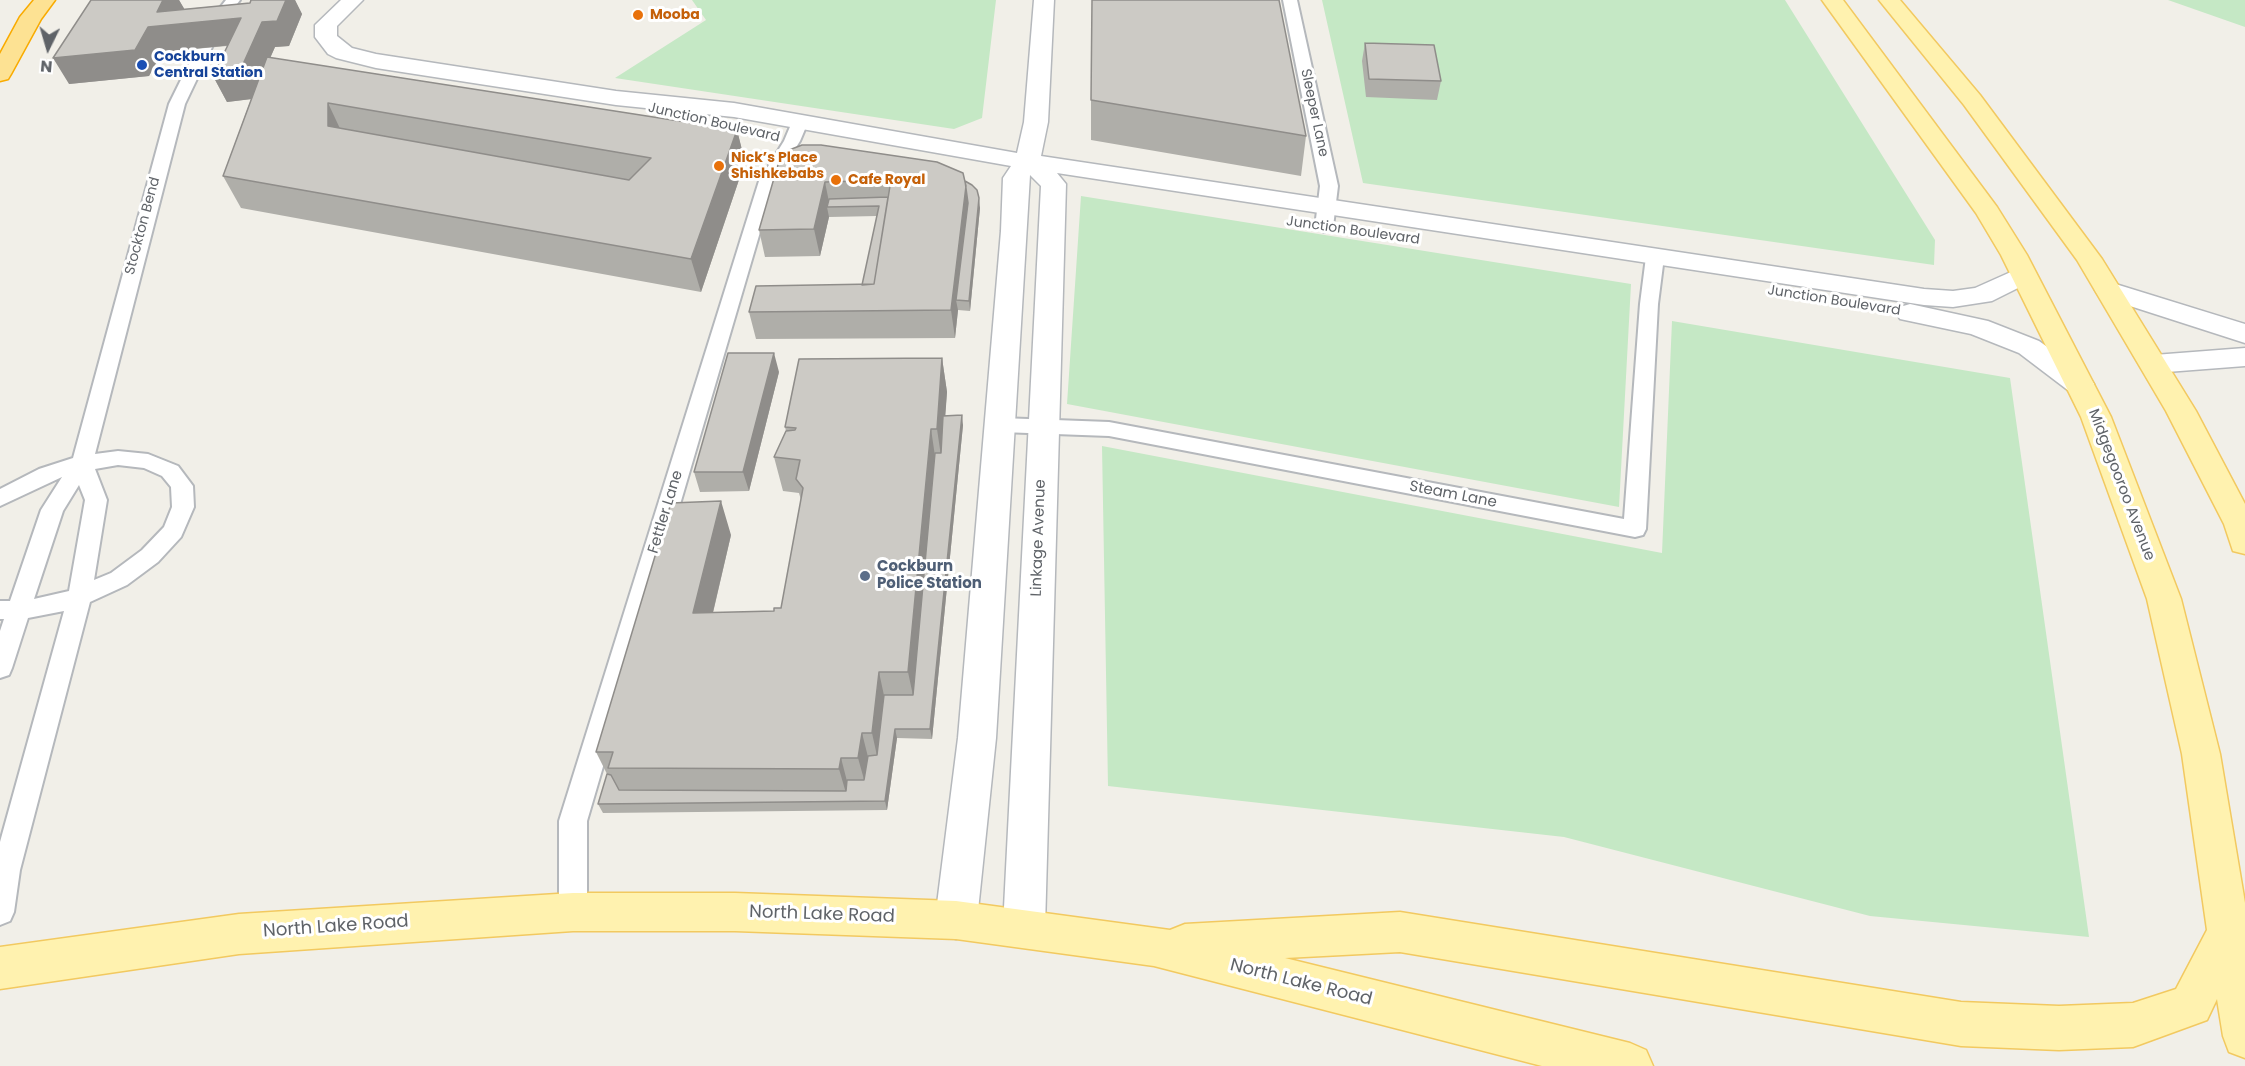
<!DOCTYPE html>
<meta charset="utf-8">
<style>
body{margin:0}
#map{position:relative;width:2245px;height:1066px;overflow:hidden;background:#f1efe8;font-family:Poppins,sans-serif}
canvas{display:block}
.north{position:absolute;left:18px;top:18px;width:60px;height:60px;-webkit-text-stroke:4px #fff;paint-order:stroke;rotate:185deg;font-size:16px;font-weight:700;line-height:24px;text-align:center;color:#5f6368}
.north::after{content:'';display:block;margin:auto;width:21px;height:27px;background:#5f6368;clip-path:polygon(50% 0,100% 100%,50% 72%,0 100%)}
</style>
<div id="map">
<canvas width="2245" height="1066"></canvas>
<div class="north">N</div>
</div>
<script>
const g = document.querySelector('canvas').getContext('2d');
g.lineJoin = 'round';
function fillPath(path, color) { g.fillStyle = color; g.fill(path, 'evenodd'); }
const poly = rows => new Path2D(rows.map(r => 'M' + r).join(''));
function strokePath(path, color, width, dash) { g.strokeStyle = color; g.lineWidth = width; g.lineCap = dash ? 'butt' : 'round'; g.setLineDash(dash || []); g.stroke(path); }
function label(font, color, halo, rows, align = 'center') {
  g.font = font + ' Poppins,sans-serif'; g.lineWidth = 6; g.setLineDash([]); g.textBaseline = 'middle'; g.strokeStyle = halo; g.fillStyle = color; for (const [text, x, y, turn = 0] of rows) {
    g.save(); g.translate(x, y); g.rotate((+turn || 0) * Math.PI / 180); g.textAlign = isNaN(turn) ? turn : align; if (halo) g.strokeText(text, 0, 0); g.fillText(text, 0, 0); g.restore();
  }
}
const green = poly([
 [692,0,996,0,982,118,954,129,615,78,706,20],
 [1322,0,1785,0,1935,240,1934,265,1363,183],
 [2168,0,2245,0,2245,27],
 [1081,196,1631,284,1619,507,1067,404],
 [1672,321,2010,378,2089,937,1870,916,1564,837,1108,786,1102,446,1662,553]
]);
const service = poly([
 [226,0,240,0,225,20,185,104,95,454,118,451,148,454,178,466,193,486,194,507,181,537,158,562,127,585,90,602,20,870,14,912,10,921,0,925,0,842,64,611,28,618,12,668,9,675,0,678,0,631,4,619,0,619,0,601,10,601,41,510,62,477,0,506,0,489,39,469,73,458,169,104,211,19,226,0],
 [118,465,144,468,162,476,171,487,172,507,164,527,142,550,111,573,94,580,107,500,95,469,118,465],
 [79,485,85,500,69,591,34,599,63,511,79,485],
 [1283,0,1297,0,1338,186,1333,227,1324,232,1315,227,1320,186,1283,0],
 [800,117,808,122,800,141,775,181,587,821,587,912,583,921,573,925,563,921,559,912,559,821,759,181,784,141,792,122,800,117],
 [1655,252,1664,257,1658,304,1646,529,1643,535,1635,537,1109,436,1001,432,994,430,991,425,994,420,1001,418,1109,422,1624,519,1640,304,1646,257,1655,252]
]);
const minor = poly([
 [341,0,363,0,337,26,337,36,352,48,376,54,616,91,734,103,1017,153,1024,122,1034,0,1054,0,1048,122,1041,156,1924,289,1953,291,1975,288,2022,267,2032,269,2036,275,2032,281,1992,301,1953,307,1924,305,1057,173,1066,184,1045,927,1039,941,1024,947,1009,941,1003,927,1041,186,1030,175,996,738,977,920,971,934,956,939,941,934,935,920,958,738,1001,231,1003,178,1011,166,734,117,616,105,376,68,336,58,328,54,315,37,315,25,341,0],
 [2109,282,2245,324,2245,343,2099,296,2095,290,2099,284,2109,282],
 [1910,304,1988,321,2039,341,2089,377,2094,384,2089,391,2079,394,2069,391,2019,353,1971,334,1900,319,1896,313,1900,307,1910,304],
 [2245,348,2245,366,2154,373,2144,371,2139,364,2144,357,2154,355,2245,348]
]);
const primary = poly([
 [1822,0,1843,0,1997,207,2027,255,2111,417,2181,599,2220,754,2245,903,2245,1058,2229,1052,2223,1036,2217,999,2207,1020,2133,1047,2059,1050,1961,1046,1400,952,1285,958,1630,1043,1646,1050,1653,1066,1542,1066,1154,966,956,939,735,931,573,931,239,954,0,989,0,947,239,914,573,893,735,893,956,901,1170,930,1185,924,1400,912,1961,1002,2059,1006,2133,1003,2176,989,2207,930,2182,754,2147,599,2081,417,2001,255,1976,213,1822,0],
 [1879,0,1900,0,1980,95,2102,259,2196,411,2245,504,2245,554,2233,551,2224,524,2166,411,2077,260,1964,105,1879,0]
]);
const motorway = poly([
 [34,0,55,0,41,19,11,74,8,79,0,81,0,54,20,17,34,0]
]);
const wall = poly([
 [91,0,179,0,184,9,250,3,251,0,295,0,302,14,289,46,275,47,270,58,737,130,745,162,701,292,241,208,223,176,251,99,227,102,213,76,227,46,162,52,149,76,69,84],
 [1365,43,1441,81,1437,100,1366,97,1362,61],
 [1091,100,1306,136,1301,176,1091,140],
 [779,161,965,181,980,208,970,311,958,310,955,338,756,339,749,312,862,285,877,216,829,217,820,256,765,257,759,230],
 [942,358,947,392,945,415,963,425,932,739,897,738,887,810,603,813,598,804,607,774,596,752,731,535,713,613,774,611,781,608,801,500,799,493,783,491,774,457,786,431,785,427],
 [779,372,749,491,700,492,694,472]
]);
const shadedWall = poly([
 [163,0,179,0,185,10,241,18,283,0,295,0,302,14,289,46,275,47,252,99,227,102,213,76,253,43,162,52,149,76,69,84,53,58,157,12],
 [328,103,343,135,328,126],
 [737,130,745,162,701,292,691,259],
 [825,182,830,207,827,207,829,217,820,256,814,229],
 [966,186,969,213,956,300,958,310,955,338,951,310],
 [979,198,980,208,970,311,969,301],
 [774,353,779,372,749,491,743,472],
 [942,358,947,392,942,463,937,429],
 [962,415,963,425,932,739,930,729],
 [931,429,936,463,915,705,908,672],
 [721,501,731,535,705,646,693,613],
 [879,672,886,705,879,765,872,733],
 [895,729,897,738,887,810,885,801],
 [862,733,870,765,867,790,858,758],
 [841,758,849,789,848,800,839,769]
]);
const building = poly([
 [91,0,163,0,157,12,250,3,251,0,286,0,277,21,262,22,239,73,213,76,241,18,148,27,135,50,53,58,91,0],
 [1092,0,1279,0,1306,136,1091,100,1092,0],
 [1365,43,1434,45,1441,81,1369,79,1365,43],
 [267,57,737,130,691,259,223,176,267,57],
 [328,103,651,158,629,180,328,126,328,103],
 [802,145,821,145,937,162,963,173,966,186,951,310,749,312,756,286,874,284,891,180,825,182,814,229,759,230,779,161,784,152,802,145],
 [965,181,972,185,977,190,979,198,969,301,956,300,968,203,965,181],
 [888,197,874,284,862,285,879,206,827,207,829,199,888,197],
 [728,353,774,353,743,472,694,472,728,353],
 [942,358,937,429,931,429,908,672,879,672,872,733,862,733,858,758,841,758,839,769,608,768,613,752,596,752,671,503,721,501,693,613,774,611,774,608,781,608,803,488,796,479,800,460,774,457,786,431,795,430,796,428,785,427,799,359,942,358],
 [962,415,930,729,895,729,885,801,598,804,607,774,611,775,619,790,846,791,847,780,864,780,868,756,877,755,884,695,913,695,935,453,941,453,943,416,962,415]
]);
const markers = [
 [638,15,6,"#e8710a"],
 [142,65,6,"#1a4fb4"],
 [719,166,6,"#e8710a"],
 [836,180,6,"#e8710a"],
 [865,576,6,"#5c6f8a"]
];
const farFoodnames = [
 ["Mooba",650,15],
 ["Nick’s Place",731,158],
 ["Shishkebabs",731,174],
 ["Cafe Royal",848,180]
];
const farTransitnames = [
 ["Cockburn",154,57],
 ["Central Station",154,73]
];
const farStreetnames = [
 ["Sleeper Lane",1314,113,78],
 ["Junction Boulevard",714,123,13],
 ["Stockton Bend",143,226,-75],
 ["Junction Boulevard",1353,231,8],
 ["Junction Boulevard",1834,301,9]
];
const streetNames = [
 ["Midgegooroo Avenue",2121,485,69],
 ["Steam Lane",1453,495,11],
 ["Fettler Lane",666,512,-73],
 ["Linkage Avenue",1039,538,-88]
];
const serviceNames = [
 ["Cockburn",877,567],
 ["Police Station",877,584]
];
const nearStreetnames = [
 ["North Lake Road",822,915,2],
 ["North Lake Road",336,927,-4],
 ["North Lake Road",1301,983,14]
];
fillPath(green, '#c5e8c5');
strokePath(service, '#b5b8bc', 4);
strokePath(minor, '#b5b8bc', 3);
strokePath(primary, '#f2c960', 3);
strokePath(motorway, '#f9ab00', 3);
fillPath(service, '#fff');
fillPath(minor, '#fff');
fillPath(primary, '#fff2af');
fillPath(motorway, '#fde293');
fillPath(wall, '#afaea9');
fillPath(shadedWall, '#8f8d8a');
fillPath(building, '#cccac5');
strokePath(building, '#8f8d8a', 1.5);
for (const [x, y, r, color] of markers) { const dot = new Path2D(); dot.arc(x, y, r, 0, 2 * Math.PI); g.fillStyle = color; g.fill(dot); strokePath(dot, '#fff', 2); }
label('bold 14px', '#c56008', '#fff', farFoodnames, 'left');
label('bold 14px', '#164399', '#fff', farTransitnames, 'left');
label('14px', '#5f6368', '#fff', farStreetnames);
label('15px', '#5f6368', '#fff', streetNames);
label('bold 15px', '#4e5e75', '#fff', serviceNames, 'left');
label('18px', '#5f6368', '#fff', nearStreetnames);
</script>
